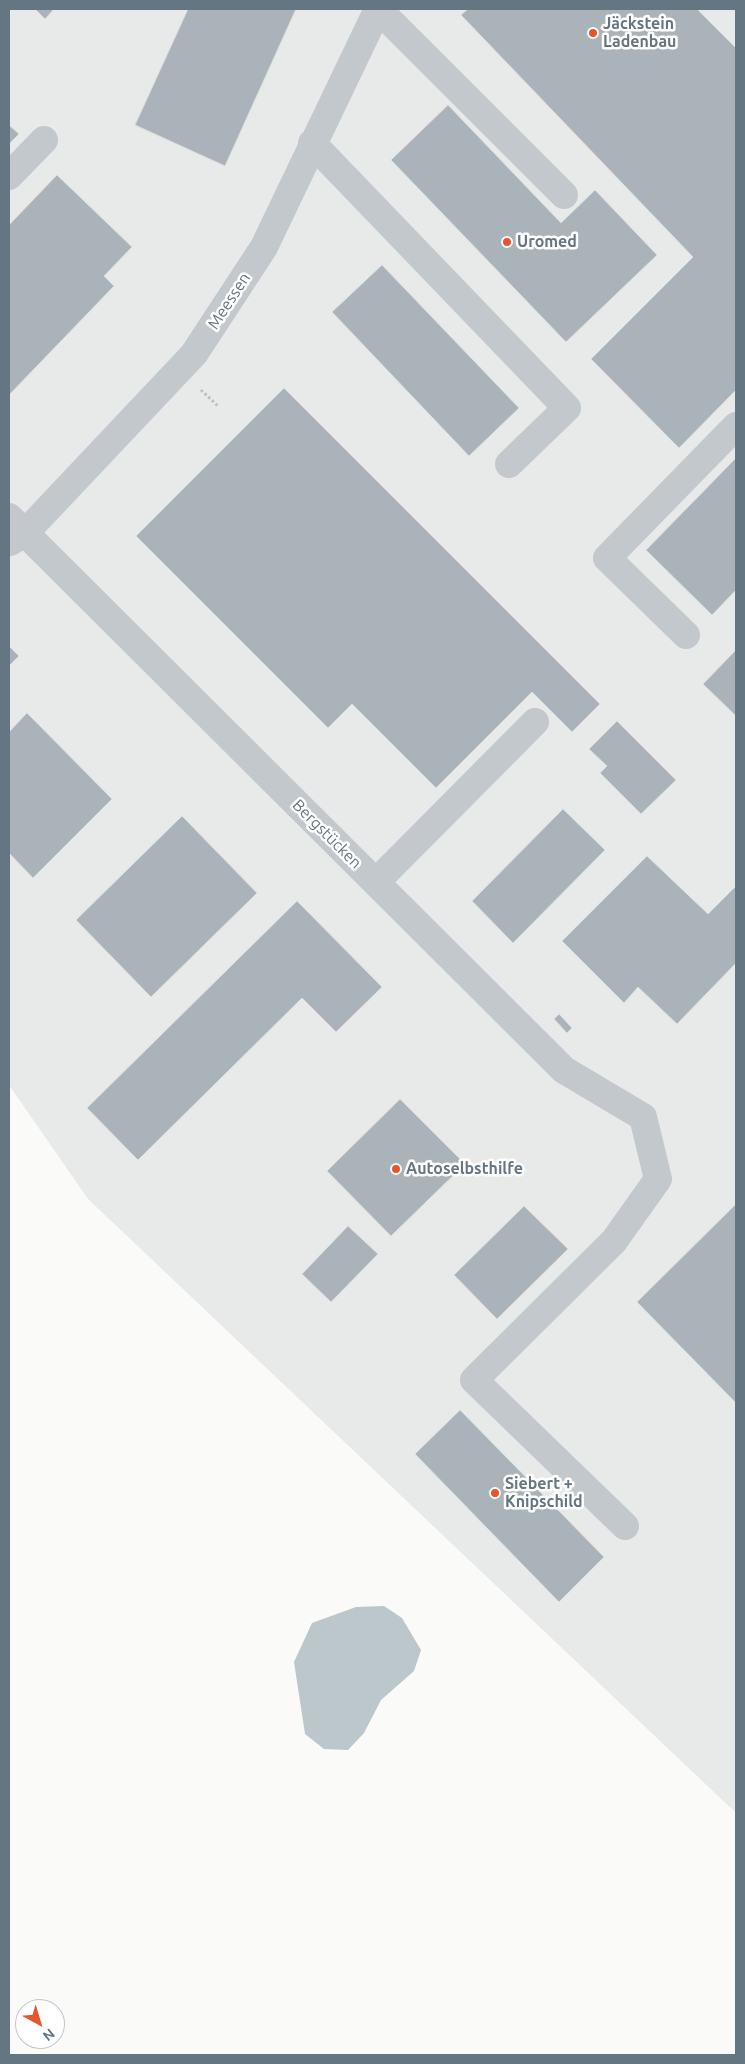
<!DOCTYPE html>
<meta charset="utf-8">
<style>
body{margin:0}
#map{position:relative;width:745px;height:2064px;overflow:hidden;background:#fafaf8;font-family:Ubuntu,sans-serif}
canvas{display:block}
.frame{position:absolute;inset:0;border:10px solid #657683;pointer-events:none}
.north{position:absolute;left:15px;top:1999px;width:50px;height:50px;box-sizing:border-box;background:#fff;border:1px solid #c1c8cd;border-radius:50%;rotate:141deg;font-size:14px;font-weight:700;line-height:20px;text-align:center;color:#657683}
.north::after{content:'';display:block;margin:auto;width:18px;height:22px;background:#e4572e;clip-path:polygon(50% 0,100% 100%,50% 72%,0 100%)}
</style>
<div id="map">
<canvas width="745" height="2064"></canvas>
<div class="frame"></div>
<div class="north">N</div>
</div>
<script>
const g = document.querySelector('canvas').getContext('2d');
g.lineJoin = 'round';
function fillPath(path, color) { g.fillStyle = color; g.fill(path, 'evenodd'); }
const poly = rows => new Path2D(rows.map(r => 'M' + r).join(''));
function strokePath(path, color, width, dash) { g.strokeStyle = color; g.lineWidth = width; g.lineCap = dash ? 'butt' : 'round'; g.setLineDash(dash || []); g.stroke(path); }
function label(font, color, halo, rows, align = 'center') {
  g.font = font + ' Ubuntu,sans-serif'; g.lineWidth = 5; g.setLineDash([]); g.textBaseline = 'middle'; g.strokeStyle = halo; g.fillStyle = color; for (const [text, x, y, turn = 0] of rows) {
    g.save(); g.translate(x, y); g.rotate((+turn || 0) * Math.PI / 180); g.textAlign = isNaN(turn) ? turn : align; if (halo) g.strokeText(text, 0, 0); g.fillText(text, 0, 0); g.restore();
  }
}
const built = poly([
 [9,9,736,9,736,1813,88,1199,9,1085]
]);
const water = poly([
 [384,1606,402,1618,421,1650,414,1671,381,1700,364,1733,348,1750,324,1749,305,1734,294,1662,312,1623,356,1607]
]);
const building = poly([
 [35,9,54,9,45,19,35,9],
 [188,9,296,9,225,166,135,125,188,9],
 [468,9,697,9,736,48,736,390,679,448,591,359,693,257,461,15,468,9],
 [448,105,561,223,595,190,657,255,566,342,391,160,448,105],
 [9,125,19,134,9,144,9,125],
 [57,175,132,247,104,276,114,286,9,395,9,225,57,175],
 [382,265,519,408,469,456,332,312,382,265],
 [284,388,600,704,572,732,532,692,436,788,352,704,328,728,136,536,284,388],
 [736,458,736,590,712,615,646,550,736,458],
 [9,646,19,656,9,666,9,646],
 [736,650,736,716,703,684,736,650],
 [27,713,112,799,33,878,9,853,9,732,27,713],
 [617,721,676,780,641,814,600,773,607,766,589,749,617,721],
 [563,809,605,850,513,943,472,901,563,809],
 [182,816,257,893,151,997,76,920,182,816],
 [647,856,708,914,736,886,736,963,677,1024,638,987,624,1003,562,941,647,856],
 [297,901,382,987,336,1032,302,998,138,1160,87,1108,297,901],
 [559,1014,572,1028,567,1033,554,1019,559,1014],
 [400,1099,465,1164,391,1236,327,1171,400,1099],
 [736,1204,736,1403,637,1302,736,1204],
 [524,1206,568,1249,497,1319,454,1275,524,1206],
 [348,1226,378,1254,331,1302,302,1274,348,1226],
 [460,1410,604,1557,559,1602,415,1454,460,1410]
]);
const path = poly([
 [201,390,219,407]
]);
const minor = poly([
 [312,143,567,408,509,464],
 [9,176,44,140],
 [9,517,564,1070,643,1117,658,1179,614,1241,474,1380,625,1526],
 [10,542,25,533,194,354,264,247,378,9,564,195],
 [686,635,607,558,736,426],
 [376,882,535,722]
]);
const markers = [
 [593,33,5,"#e4572e"],
 [507,242,5,"#e4572e"],
 [396,1169,5,"#e4572e"],
 [495,1493,5,"#e4572e"]
];
const poiNames = [
 ["Jäckstein",603,24],
 ["Ladenbau",603,42],
 ["Uromed",517,242],
 ["Autoselbsthilfe",406,1169],
 ["Siebert +",505,1484],
 ["Knipschild",505,1502]
];
const streetNames = [
 ["Meessen",229,301,-57],
 ["Bergstücken",327,834,45]
];
fillPath(built, '#e8e9e9');
fillPath(water, '#bbc7cb');
fillPath(building, '#aab3b9');
strokePath(building, '#dcdcda', 1);
strokePath(path, '#bbbfc2', 3, [2.5, 2.5]);
strokePath(minor, '#c3c8cc', 28);
for (const [x, y, r, color] of markers) { const dot = new Path2D(); dot.arc(x, y, r, 0, 2 * Math.PI); g.fillStyle = color; g.fill(dot); strokePath(dot, '#fff', 2); }
label('bold 16px', '#657683', '#fff', poiNames, 'left');
label('16px', '#657683', '#fff', streetNames);
</script>
